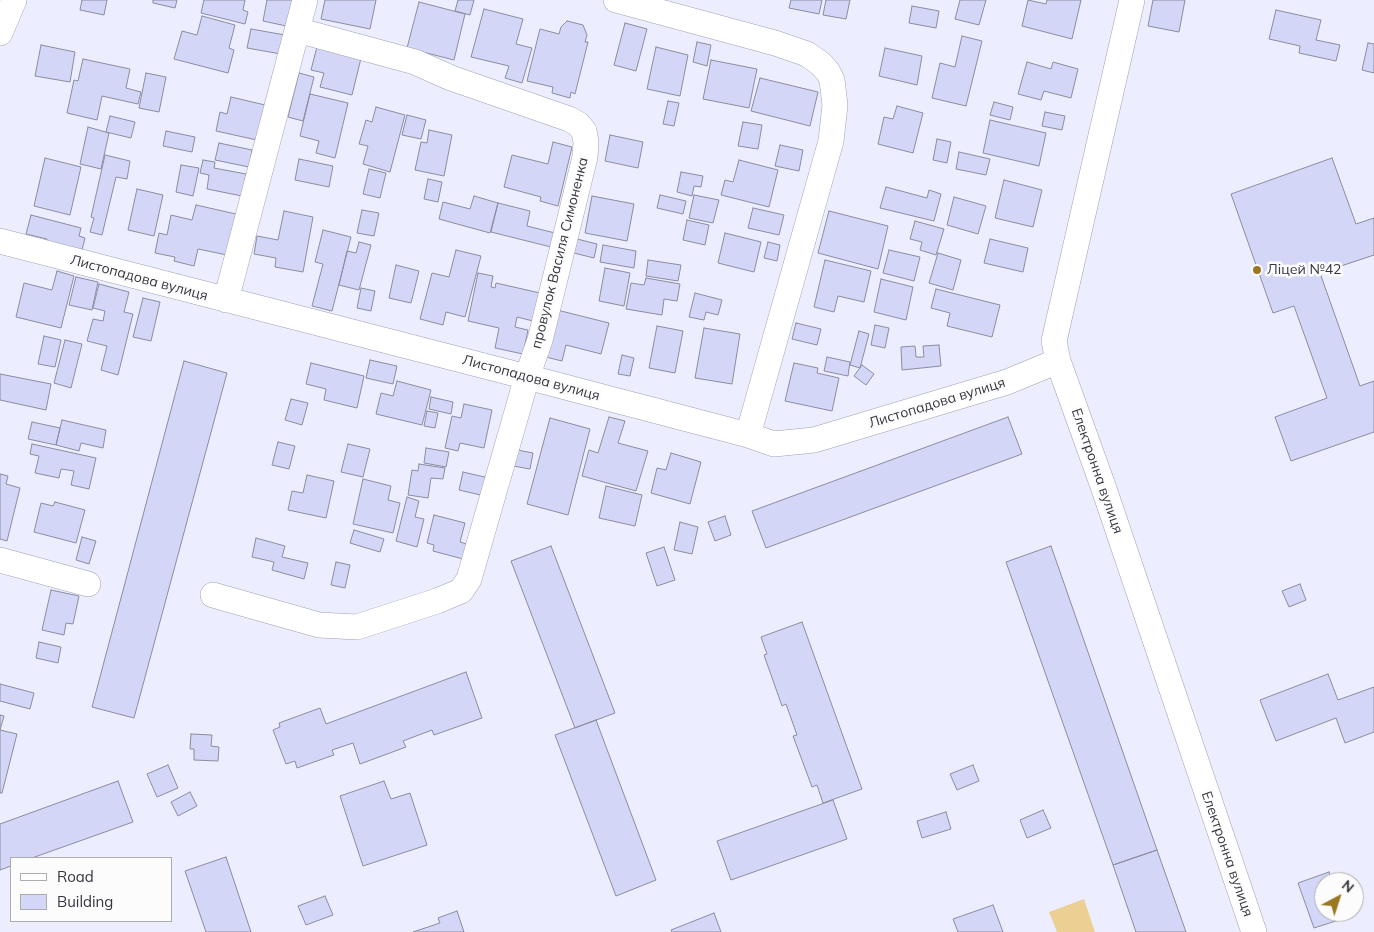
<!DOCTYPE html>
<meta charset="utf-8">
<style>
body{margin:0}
#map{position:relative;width:1374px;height:932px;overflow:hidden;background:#eceeff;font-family:Mulish,sans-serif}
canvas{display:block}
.legend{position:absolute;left:10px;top:857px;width:162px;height:65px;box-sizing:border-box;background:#fcfcfc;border:1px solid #acadb0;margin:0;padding:6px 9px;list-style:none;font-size:15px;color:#35363e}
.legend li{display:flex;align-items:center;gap:10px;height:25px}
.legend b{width:25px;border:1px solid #acadb0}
.north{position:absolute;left:1314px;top:872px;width:50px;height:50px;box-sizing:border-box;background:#fcfcfc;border:1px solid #acadb0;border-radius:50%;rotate:40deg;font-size:14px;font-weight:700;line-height:20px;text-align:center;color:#35363e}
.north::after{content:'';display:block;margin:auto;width:18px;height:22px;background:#9a7721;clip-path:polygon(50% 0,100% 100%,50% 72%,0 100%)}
</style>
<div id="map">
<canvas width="1374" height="932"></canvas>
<ul class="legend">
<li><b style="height:6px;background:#fff"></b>Road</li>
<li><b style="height:14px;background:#d3d6f7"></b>Building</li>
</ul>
<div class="north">N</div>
</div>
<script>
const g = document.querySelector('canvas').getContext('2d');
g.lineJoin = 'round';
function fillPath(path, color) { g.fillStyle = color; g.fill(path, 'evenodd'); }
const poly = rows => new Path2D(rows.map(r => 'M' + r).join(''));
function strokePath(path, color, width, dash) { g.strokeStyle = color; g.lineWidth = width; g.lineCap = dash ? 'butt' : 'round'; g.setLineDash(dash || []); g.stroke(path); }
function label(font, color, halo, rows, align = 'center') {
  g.font = font + ' Mulish,sans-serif'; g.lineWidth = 5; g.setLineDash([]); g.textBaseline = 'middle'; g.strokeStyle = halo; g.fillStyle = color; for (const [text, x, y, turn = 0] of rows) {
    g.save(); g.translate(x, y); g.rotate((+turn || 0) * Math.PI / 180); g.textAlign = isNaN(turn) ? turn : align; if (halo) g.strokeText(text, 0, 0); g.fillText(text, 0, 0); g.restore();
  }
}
const green = poly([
 [1084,899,1095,932,1057,932,1049,912]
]);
const building = poly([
 [82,0,107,0,104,15,80,10,82,0],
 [153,0,177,0,175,8,153,3,153,0],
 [204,0,245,0,243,10,248,12,245,24,201,13,204,0],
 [267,0,296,0,291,27,263,21,267,0],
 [325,0,376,0,370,29,321,19,325,0],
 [458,0,474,0,470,15,455,11,458,0],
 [791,0,822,0,819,14,789,8,791,0],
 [826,0,850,0,846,19,823,15,826,0],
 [960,0,986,0,979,25,955,19,960,0],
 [1028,0,1046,4,1047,0,1081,0,1072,39,1022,26,1028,0],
 [1153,0,1185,0,1179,32,1148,26,1153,0],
 [419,2,465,14,454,60,407,48,419,2],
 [912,6,939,11,936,28,909,23,912,6],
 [484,9,523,19,516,44,532,48,522,83,505,78,509,66,471,57,484,9],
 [1276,10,1321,20,1316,40,1340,45,1336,61,1299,53,1300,46,1269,39,1276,10],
 [202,16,235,25,229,48,234,50,228,73,174,59,182,31,197,35,202,16],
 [567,21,583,25,587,35,585,42,588,42,575,94,571,92,570,98,552,93,553,87,527,81,540,29,559,34,561,27,567,21],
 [625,23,647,29,636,71,614,65,625,23],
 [251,29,285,35,281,54,247,48,251,29],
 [962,36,982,41,966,106,932,98,940,63,955,67,962,36],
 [697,42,711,45,707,66,693,62,697,42],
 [318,43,362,54,352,95,320,87,324,73,311,70,318,43],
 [1368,43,1374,44,1374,73,1362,70,1368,43],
 [41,45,75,52,70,82,35,76,41,45],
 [656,47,688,55,680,96,647,89,656,47],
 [885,48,922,56,917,85,879,76,885,48],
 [83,59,130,69,126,88,141,92,138,104,102,96,97,120,67,113,74,80,78,81,83,59],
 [711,60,757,69,749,108,703,99,711,60],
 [1027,62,1051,69,1053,62,1078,69,1071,98,1044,91,1041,100,1018,94,1027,62],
 [146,73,166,77,159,112,139,108,146,73],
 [299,73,314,77,303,121,288,117,299,73],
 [760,78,818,92,810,126,751,111,760,78],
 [310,94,348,103,335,158,316,153,319,141,300,136,310,94],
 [231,97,265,105,257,140,216,131,220,112,227,114,231,97],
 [668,101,679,103,674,126,663,124,668,101],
 [994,102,1013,107,1010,120,990,115,994,102],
 [897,106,923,113,913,153,878,144,884,117,893,119,897,106],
 [376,107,405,115,390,172,363,164,368,146,359,144,366,120,372,122,376,107],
 [1045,112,1065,116,1062,130,1042,126,1045,112],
 [407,115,426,120,421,139,402,135,407,115],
 [110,116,135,122,131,138,106,132,110,116],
 [990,120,1046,133,1039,166,983,153,990,120],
 [743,122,762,125,758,149,738,146,743,122],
 [88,127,109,133,101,169,80,164,88,127],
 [429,130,452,135,444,176,415,170,421,142,427,143,429,130],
 [166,131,195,137,192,152,163,146,166,131],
 [610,135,643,142,638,168,605,161,610,135],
 [937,139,951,142,947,163,933,160,937,139],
 [553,142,572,147,558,206,540,201,541,197,504,187,512,155,548,164,553,142],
 [219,143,252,150,249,167,215,160,219,143],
 [780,145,803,150,799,171,775,166,780,145],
 [959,152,990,159,986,175,956,169,959,152],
 [105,155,130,161,127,179,116,177,102,235,90,232,94,218,91,217,105,155],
 [45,158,81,167,70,215,34,206,45,158],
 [1332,158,1356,224,1374,218,1374,255,1320,273,1360,386,1374,381,1374,432,1291,461,1275,417,1327,398,1294,306,1273,313,1231,194,1332,158],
 [299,159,333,166,329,187,295,180,299,159],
 [203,160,215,162,214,168,246,174,242,196,207,189,209,175,200,173,203,160],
 [739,160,778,170,769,207,721,195,725,180,733,182,739,160],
 [181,165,199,168,193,196,176,192,181,165],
 [369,169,386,173,380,198,363,194,369,169],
 [681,172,703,176,701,187,694,186,692,196,677,192,681,172],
 [428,179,442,182,438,202,424,199,428,179],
 [1004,180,1042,190,1033,227,995,218,1004,180],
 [886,187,927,198,929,190,941,194,934,221,880,208,886,187],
 [137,189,163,195,154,236,128,230,137,189],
 [660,195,686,201,683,214,657,208,660,195],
 [694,195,719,200,713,223,689,218,694,195],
 [474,196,498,203,490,233,439,219,443,202,470,209,474,196],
 [592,196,634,204,627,241,585,233,592,196],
 [954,197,986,206,978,234,947,225,954,197],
 [498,203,530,211,527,226,555,233,551,247,491,232,498,203],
 [196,205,236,214,227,255,198,249,194,266,174,261,175,257,155,253,159,233,167,235,171,215,192,220,196,205],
 [753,208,784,215,779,235,748,228,753,208],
 [362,210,379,213,374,236,357,233,362,210],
 [284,211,313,217,303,272,275,267,276,258,254,254,257,236,278,240,284,211],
 [829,211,888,226,878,269,818,253,829,211],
 [31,215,81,228,79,236,85,238,81,254,46,246,47,239,26,234,31,215],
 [687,220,709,225,705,245,683,240,687,220],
 [915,221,944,229,936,255,920,250,922,242,910,239,915,221],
 [323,230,351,237,332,311,312,306,323,264,315,262,323,230],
 [725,233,761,242,754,272,718,263,725,233],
 [573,238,597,244,594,258,570,252,573,238],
 [990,239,1028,248,1023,272,984,263,990,239],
 [359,242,371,245,359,290,339,285,347,251,356,253,359,242],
 [768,242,780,245,777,261,764,258,768,242],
 [603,245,636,251,634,268,600,262,603,245],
 [456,250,481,256,465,317,446,312,443,325,420,319,432,273,449,277,456,250],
 [889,250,920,257,914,281,883,273,889,250],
 [938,253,961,260,953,290,929,283,938,253],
 [648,260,681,265,678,281,646,276,648,260],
 [825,260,871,271,864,302,838,296,834,312,814,307,825,260],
 [396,265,419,271,411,303,389,298,396,265],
 [605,268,630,273,624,306,599,301,605,268],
 [57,271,74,276,61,328,16,317,24,283,52,290,57,271],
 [478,273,493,276,491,287,495,288,496,283,540,293,533,321,517,317,515,327,528,330,523,354,495,348,499,328,468,321,478,273],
 [76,277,98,282,92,310,69,305,76,277],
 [646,278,680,284,677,301,664,299,662,315,626,309,631,283,644,285,646,278],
 [881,279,913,287,906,320,874,312,881,279],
 [99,284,129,292,124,312,133,314,118,375,101,370,107,346,87,341,93,319,103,321,105,311,93,308,99,284],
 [361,288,375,291,371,311,357,308,361,288],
 [936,289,1000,305,992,337,947,326,950,313,931,308,936,289],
 [695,293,722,300,718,315,706,312,704,320,689,317,695,293],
 [143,298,160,302,151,341,133,337,143,298],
 [553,309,609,323,601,354,566,345,562,361,542,356,553,309],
 [796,323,821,329,817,345,792,339,796,323],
 [875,325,889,328,885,348,871,345,875,325],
 [657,326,683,331,675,373,649,368,657,326],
 [704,328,740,334,732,384,695,378,704,328],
 [859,331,869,334,860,368,850,365,859,331],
 [44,336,61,340,55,367,38,364,44,336],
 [65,340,82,344,71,388,54,383,65,340],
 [939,345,941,366,902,370,901,347,915,346,916,357,924,357,923,346,939,345],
 [622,355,634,358,630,376,618,374,622,355],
 [827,357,850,362,848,376,824,371,827,357],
 [370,360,397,366,393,384,366,378,370,360],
 [184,361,227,373,134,718,92,707,184,361],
 [311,363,364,376,357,408,324,400,326,389,306,384,311,363],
 [794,363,818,368,817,373,839,378,832,411,785,401,794,363],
 [862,365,874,374,866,385,854,376,862,365],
 [0,374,51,384,46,410,0,400,0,374],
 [397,381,431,390,422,425,376,414,381,393,393,396,397,381],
 [431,397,453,402,451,414,429,409,431,397],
 [291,399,308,403,302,425,285,420,291,399],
 [464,404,492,410,484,448,460,443,458,451,445,448,452,416,461,418,464,404],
 [427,411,438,413,435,428,424,426,427,411],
 [609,417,625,421,618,443,648,451,636,491,582,476,589,450,598,453,609,417],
 [1008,417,1022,454,766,548,752,511,1008,417],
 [550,418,590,429,568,515,527,504,550,418],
 [62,420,106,430,103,448,81,443,79,451,56,445,62,420],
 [32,422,60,428,56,445,28,439,32,422],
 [278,442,295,446,289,469,272,465,278,442],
 [32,444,96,458,89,489,71,485,74,471,61,469,59,478,35,473,39,456,30,454,32,444],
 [348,444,370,449,363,477,341,472,348,444],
 [426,448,449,452,446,467,424,463,426,448],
 [512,449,533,453,530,469,508,465,512,449],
 [671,453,701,462,690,504,651,493,657,468,666,470,671,453],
 [419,464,445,468,443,479,431,478,428,498,408,495,412,470,418,471,419,464],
 [463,472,489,478,485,496,459,490,463,472],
 [0,474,8,476,6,484,20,488,7,541,0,539,0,474],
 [307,475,334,481,326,518,288,510,292,491,303,493,307,475],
 [363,479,391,486,388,500,400,503,393,533,353,524,363,479],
 [606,486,642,495,635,526,599,518,606,486],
 [407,497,419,501,415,517,424,519,417,547,396,541,407,497],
 [55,502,85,510,76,543,34,532,41,503,53,506,55,502],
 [434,515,465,523,460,542,467,544,463,559,433,551,434,545,427,543,434,515],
 [725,516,731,535,715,541,708,522,725,516],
 [680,522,698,527,692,554,674,550,680,522],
 [354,530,384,539,380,552,350,543,354,530],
 [82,537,96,541,89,564,76,560,82,537],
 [256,538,285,546,282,557,308,563,304,579,272,570,274,562,252,557,256,538],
 [551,546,615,713,575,728,511,561,551,546],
 [1051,546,1157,850,1113,865,1006,562,1051,546],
 [664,547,675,580,657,586,646,553,664,547],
 [336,562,350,565,345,588,331,585,336,562],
 [1300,584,1306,600,1289,607,1282,591,1300,584],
 [51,590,79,596,73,624,66,623,64,635,42,630,51,590],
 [802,622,862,789,823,803,817,785,812,787,793,736,797,735,786,704,782,706,764,655,767,654,761,637,802,622],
 [39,642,61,647,58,663,36,658,39,642],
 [466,672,482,718,434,735,432,730,403,741,406,747,360,764,353,743,332,750,334,755,297,768,295,761,286,764,273,730,280,727,279,723,320,708,326,724,466,672],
 [1328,674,1338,700,1374,687,1374,732,1345,743,1336,718,1276,741,1260,700,1328,674],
 [0,684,34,693,30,709,0,701,0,684],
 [0,715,4,716,0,730,17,734,2,793,0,793,0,715],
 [596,720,656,880,616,896,555,735,596,720],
 [191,734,212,735,211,746,219,747,218,761,194,760,194,749,190,749,191,734],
 [168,765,178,788,157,797,147,774,168,765],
 [973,765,979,781,957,790,950,774,973,765],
 [118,781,133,822,32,858,11,858,11,866,0,870,0,824,118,781],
 [384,781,391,799,410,793,427,845,363,866,340,796,384,781],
 [190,792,197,806,178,816,171,802,190,792],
 [833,800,847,839,731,880,717,841,833,800],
 [1043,810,1051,828,1027,838,1020,820,1043,810],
 [946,812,951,829,922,838,917,821,946,812],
 [1157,850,1186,932,1136,932,1113,865,1157,850],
 [226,857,251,932,206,932,185,871,226,857],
 [1329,872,1332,882,1324,882,1324,912,1344,912,1345,918,1314,928,1298,883,1329,872],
 [325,896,333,915,306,925,298,906,325,896],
 [993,905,1003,932,958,932,953,919,993,905],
 [457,911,464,932,413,932,440,923,438,918,457,911],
 [714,913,721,932,672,932,671,930,714,913]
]);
const minor = poly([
 [616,0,775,43,807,54,821,64,828,72,832,80,835,105,831,141,748,435],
 [1132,0,1054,341,1058,361,1103,486,1254,932],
 [0,33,14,0],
 [0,241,527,377,748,435,774,444,814,440,1007,382,1058,361],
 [226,300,305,0],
 [0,560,88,584],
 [213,595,319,625,357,627,437,601,461,591,469,579,527,377,540,340,585,157,586,142,584,131,578,124,569,119,451,78,415,62,297,30]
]);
const markers = [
 [1257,270,5,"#9a7721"]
];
const streetNames = [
 ["провулок Василя Симоненка",560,253,-76],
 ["Листопадова вулиця",139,278,15],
 ["Листопадова вулиця",531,378,15],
 ["Листопадова вулиця",937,403,-17],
 ["Електронна вулиця",1097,471,71],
 ["Електронна вулиця",1227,854,71]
];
const poiNames = [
 ["Ліцей №42",1267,270]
];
fillPath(green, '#ebcf93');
fillPath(building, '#d3d6f7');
strokePath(building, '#8b8c9f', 1);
strokePath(minor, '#9fa1b4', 26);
strokePath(minor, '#fff', 25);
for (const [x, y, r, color] of markers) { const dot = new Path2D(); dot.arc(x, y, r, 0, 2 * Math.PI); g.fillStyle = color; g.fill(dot); strokePath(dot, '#fcfcfc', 2); }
label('14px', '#35363e', '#fcfcfc', streetNames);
label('14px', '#35363e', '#fcfcfc', poiNames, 'left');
</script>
